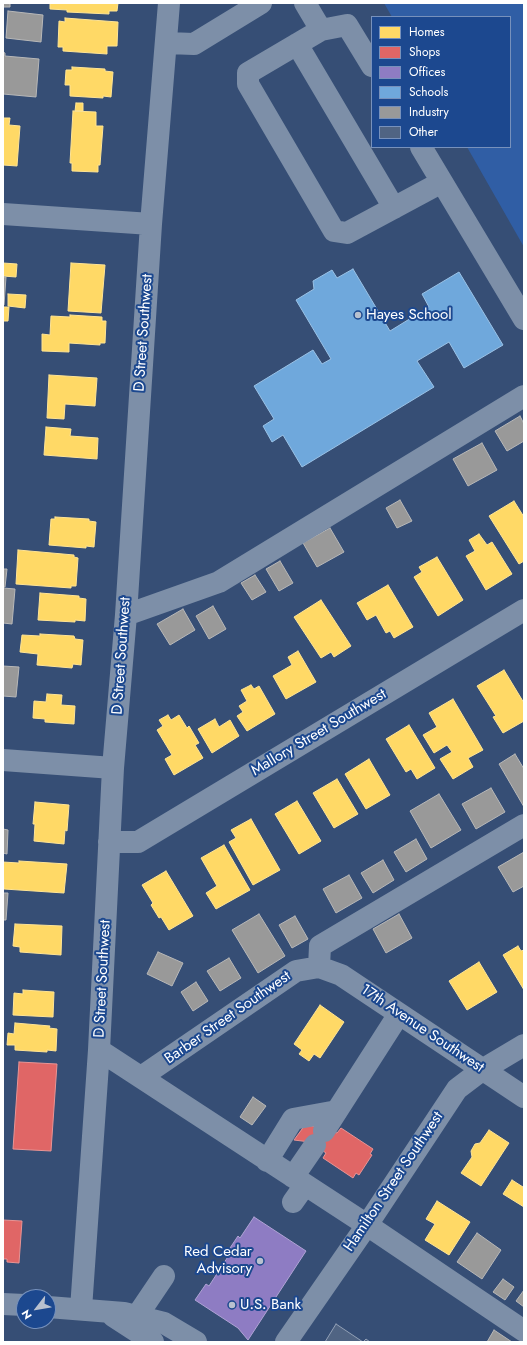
<!DOCTYPE html>
<style>
body{margin:0}
#map{position:relative;width:527px;height:1345px;overflow:hidden;background:#364e75;font-family:Jost,sans-serif}
canvas{display:block}
.frame{position:absolute;inset:0;border:4px solid #fff;pointer-events:none}
.legend{position:absolute;left:371px;top:16px;width:140px;height:132px;box-sizing:border-box;background:#1c488f;border:1px solid #7791bc;margin:0;padding:5px 7px;list-style:none;font-size:12px;color:#fff}
.legend li{display:flex;align-items:center;gap:8px;height:20px}
.legend b{width:20px;border:1px solid #7791bc}
.north{position:absolute;left:16px;top:1289px;width:40px;height:40px;box-sizing:border-box;background:#1c488f;border:1px solid #7791bc;border-radius:50%;rotate:239deg;font-size:11px;font-weight:700;line-height:16px;text-align:center;color:#fff}
.north::after{content:'';display:block;margin:auto;width:14px;height:18px;background:#b9c1cf;clip-path:polygon(50% 0,100% 100%,50% 72%,0 100%)}
</style>
<div id="map">
<canvas width="527" height="1345"></canvas>
<div class="frame"></div>
<ul class="legend">
<li><b style="height:11px;background:#ffd966"></b>Homes</li>
<li><b style="height:11px;background:#e06666"></b>Shops</li>
<li><b style="height:11px;background:#8e7cc3"></b>Offices</li>
<li><b style="height:11px;background:#6fa8dc"></b>Schools</li>
<li><b style="height:11px;background:#999"></b>Industry</li>
<li><b style="height:11px;background:#506483"></b>Other</li>
</ul>
<div class="north">N</div>
</div>
<script>
const g = document.querySelector('canvas').getContext('2d');
g.lineJoin = 'round';
function fillPath(path, color) { g.fillStyle = color; g.fill(path, 'evenodd'); }
const poly = rows => new Path2D(rows.map(r => 'M' + r).join(''));
function strokePath(path, color, width, dash) { g.strokeStyle = color; g.lineWidth = width; g.lineCap = dash ? 'butt' : 'round'; g.setLineDash(dash || []); g.stroke(path); }
function label(font, color, halo, rows, align = 'center') {
  g.font = font + ' Jost,sans-serif'; g.lineWidth = 4; g.setLineDash([]); g.textBaseline = 'middle'; g.strokeStyle = halo; g.fillStyle = color; for (const [text, x, y, turn = 0] of rows) {
    g.save(); g.translate(x, y); g.rotate((+turn || 0) * Math.PI / 180); g.textAlign = isNaN(turn) ? turn : align; if (halo) g.strokeText(text, 0, 0); g.fillText(text, 0, 0); g.restore();
  }
}
const green = poly([
 [384,3,524,3,524,247,467,147,510,147,510,17,392,17]
]);
const homes = poly([
 [50,3,118,3,117,11,109,11,109,14,67,12,67,10,50,9,50,3],
 [65,18,118,22,117,46,107,46,107,54,63,51,63,47,58,47,59,21,65,22,65,18],
 [72,67,105,69,105,71,113,72,111,97,103,96,103,98,70,96,70,85,65,85,66,70,72,70,72,67],
 [76,103,83,103,83,111,75,111,76,103],
 [73,111,96,112,96,126,103,126,100,165,98,165,98,172,72,171,72,163,70,163,73,111],
 [3,118,10,118,9,125,20,126,17,166,3,165,3,118],
 [3,263,17,264,16,277,3,276,3,263],
 [71,263,105,265,101,313,68,311,71,263],
 [8,294,26,295,25,308,8,306,8,294],
 [3,307,9,307,8,321,3,321,3,307],
 [70,315,102,317,102,321,106,321,105,343,100,343,100,345,69,343,69,352,42,351,42,334,50,335,51,316,70,317,70,315],
 [49,375,97,378,95,406,65,404,64,419,47,418,49,375],
 [46,427,71,429,70,436,98,438,97,459,44,455,46,427],
 [514,501,524,517,524,561,519,564,489,516,514,501],
 [55,517,89,519,89,521,96,522,94,547,86,546,86,548,49,545,51,519,55,519,55,517],
 [479,534,487,545,492,542,512,574,486,590,466,556,475,551,469,540,479,534],
 [18,550,74,555,74,557,78,558,76,586,71,586,71,588,16,584,18,550],
 [437,557,463,600,438,616,414,577,422,572,419,567,437,557],
 [388,585,413,627,394,638,390,631,386,633,376,615,367,620,357,603,388,585],
 [40,593,79,596,79,598,86,599,85,621,75,620,75,622,38,620,40,593],
 [321,600,351,646,334,657,331,652,321,658,294,617,321,600],
 [40,634,74,636,75,639,83,640,81,665,73,664,72,668,37,665,38,654,20,652,22,635,40,636,40,634],
 [298,651,316,682,286,699,273,676,292,665,288,657,298,651],
 [504,670,524,703,524,721,503,733,493,717,496,716,477,686,504,670],
 [251,685,254,689,259,686,275,714,247,731,237,716,243,712,239,706,247,701,241,690,251,685],
 [47,694,62,695,61,705,75,706,74,724,45,722,45,719,33,718,34,701,46,702,47,694],
 [453,699,483,750,468,758,473,767,453,779,440,759,452,752,447,745,434,753,423,735,437,727,429,713,453,699],
 [168,715,171,720,179,715,187,728,189,726,199,743,195,745,203,758,174,775,165,759,172,755,157,730,163,726,159,720,168,715],
 [215,719,219,727,230,720,239,736,212,753,198,729,215,719],
 [409,725,435,768,417,779,411,769,406,772,386,739,409,725],
 [369,759,390,795,366,809,345,774,369,759],
 [337,779,358,814,334,828,313,793,337,779],
 [297,801,321,841,299,854,275,814,297,801],
 [35,802,69,805,67,831,65,830,64,844,34,841,35,824,33,824,35,802],
 [251,819,280,870,253,885,229,842,236,838,231,830,251,819],
 [224,845,250,890,216,909,206,893,217,886,201,858,224,845],
 [19,861,67,864,64,893,4,889,3,862,19,863,19,861],
 [166,871,193,916,169,930,161,917,159,918,151,905,153,903,142,885,166,871],
 [15,924,62,926,61,955,20,952,20,947,13,946,15,924],
 [518,946,521,951,524,950,524,990,503,955,518,946],
 [479,962,497,992,467,1010,449,981,479,962],
 [23,990,54,992,53,1017,13,1015,14,993,23,994,23,990],
 [320,1005,344,1022,320,1058,314,1054,309,1061,299,1054,302,1050,294,1044,320,1005],
 [15,1023,50,1026,49,1028,57,1029,56,1051,47,1050,47,1052,15,1050,15,1045,7,1045,8,1033,14,1034,15,1023],
 [489,1130,509,1143,481,1186,461,1173,472,1157,471,1151,475,1144,480,1143,489,1130],
 [512,1180,523,1187,524,1186,524,1207,503,1194,512,1180],
 [437,1201,470,1222,449,1255,425,1240,435,1224,426,1219,437,1201]
]);
const shops = poly([
 [19,1062,57,1064,51,1151,13,1149,19,1062],
 [305,1125,319,1127,337,1133,341,1128,373,1149,370,1154,372,1155,359,1175,356,1173,353,1178,323,1158,326,1153,310,1142,294,1140,305,1125],
 [3,1220,22,1221,19,1263,7,1262,7,1259,3,1259,3,1220]
]);
const offices = poly([
 [254,1217,306,1251,248,1340,238,1328,195,1300,206,1284,209,1286,233,1249,230,1248,238,1236,240,1238,254,1217]
]);
const schools = poly([
 [353,269,390,331,429,307,422,294,459,272,503,345,464,368,449,342,417,361,434,387,302,467,283,435,272,442,263,426,274,419,254,386,313,350,322,364,331,359,296,300,314,289,313,281,332,270,337,278,353,269]
]);
const industry = poly([
 [3,3,10,3,10,7,3,7,3,3],
 [8,11,43,15,41,42,6,38,8,11],
 [3,52,5,53,5,56,39,59,36,97,3,94,3,52],
 [3,277,6,277,4,305,3,305,3,277],
 [520,416,524,424,524,441,507,451,495,431,520,416],
 [482,443,497,470,468,486,453,459,482,443],
 [400,500,412,521,397,528,386,508,400,500],
 [330,528,344,552,317,567,303,543,330,528],
 [280,561,293,583,279,591,266,569,280,561],
 [3,569,7,569,5,587,3,587,3,569],
 [255,575,266,592,252,600,241,583,255,575],
 [3,588,15,589,12,624,3,623,3,588],
 [213,606,226,629,209,639,196,616,213,606],
 [183,609,195,630,170,645,157,624,183,609],
 [3,666,19,667,16,697,3,696,3,666],
 [515,754,524,769,524,807,499,764,515,754],
 [491,788,505,812,476,829,462,804,491,788],
 [439,794,461,830,431,848,410,811,439,794],
 [3,829,8,830,7,854,3,853,3,829],
 [416,839,427,859,406,872,394,852,416,839],
 [524,852,524,886,513,892,498,867,524,852],
 [383,860,394,880,373,893,361,873,383,860],
 [349,875,362,898,336,913,323,889,349,875],
 [3,893,8,893,6,920,3,920,3,893],
 [259,914,285,956,258,973,232,930,259,914],
 [399,914,412,938,386,953,373,929,399,914],
 [295,916,308,939,292,948,279,925,295,916],
 [158,952,183,963,172,986,147,974,158,952],
 [229,958,241,978,220,991,207,971,229,958],
 [196,982,208,1001,193,1011,181,992,196,982],
 [253,1097,266,1106,252,1125,240,1117,253,1097],
 [477,1233,501,1250,482,1279,457,1262,477,1233],
 [503,1279,514,1287,505,1300,493,1292,503,1279],
 [524,1290,524,1307,516,1301,524,1290],
 [494,1330,512,1342,487,1342,494,1330]
]);
const building = poly([
 [336,1324,363,1342,366,1339,370,1342,325,1342,336,1324]
]);
const minor = poly([
 [305,3,321,30,347,25,372,66],
 [321,30,248,73,248,84,334,231,347,233,442,182],
 [167,43,194,44,261,3],
 [297,44,394,208],
 [421,147,524,319],
 [3,214,151,224],
 [126,615,219,582,524,396],
 [3,760,113,768],
 [109,842,138,842,524,610],
 [319,967,320,946,524,825],
 [99,1050,367,1225,524,1331],
 [141,1077,296,971,319,967,341,975,524,1097],
 [324,1131,399,1014],
 [267,1161,293,1119,337,1111],
 [293,1177,315,1145],
 [293,1202,305,1185],
 [3,1304,24,1305],
 [48,1307,124,1313,164,1323,196,1342],
 [81,1309,99,1050,113,768,126,615,151,224,169,3],
 [113,1316,153,1342],
 [137,1316,164,1276],
 [286,1342,367,1225,457,1089,482,1070,524,1045]
]);
const markers = [
 [358,315,4,"#b9c1cf"],
 [260,1261,4,"#b9c1cf"],
 [232,1305,4,"#b9c1cf"]
];
const poiNames = [
 ["Hayes School",366,315],
 ["Red Cedar",252,1252,"right"],
 ["Advisory",252,1269,"right"],
 ["U.S. Bank",240,1305]
];
const streetNames = [
 ["D Street Southwest",144,333,-86],
 ["D Street Southwest",122,656,-86],
 ["Mallory Street Southwest",319,733,-31],
 ["D Street Southwest",103,979,-87],
 ["Barber Street Southwest",228,1018,-35],
 ["17th Avenue Southwest",422,1029,34],
 ["Hamilton Street Southwest",394,1182,-56]
];
fillPath(green, '#305ea5');
fillPath(homes, '#ffd966');
strokePath(homes, '#ffe494', 1);
fillPath(shops, '#e06666');
strokePath(shops, '#e99494', 1);
fillPath(offices, '#8e7cc3');
strokePath(offices, '#b0a3d5', 1);
fillPath(schools, '#6fa8dc');
strokePath(schools, '#9ac2e6', 1);
fillPath(industry, '#999');
strokePath(industry, '#b8b8b8', 1);
fillPath(building, '#506483');
strokePath(building, '#92a0b6', 1);
strokePath(minor, '#7d8fa8', 22);
for (const [x, y, r, color] of markers) { const dot = new Path2D(); dot.arc(x, y, r, 0, 2 * Math.PI); g.fillStyle = color; g.fill(dot); strokePath(dot, '#1c488f', 1.5); }
label('15px', '#fff', '#1c488f', poiNames, 'left');
label('15px', '#fff', '#1c488f', streetNames);
</script>
